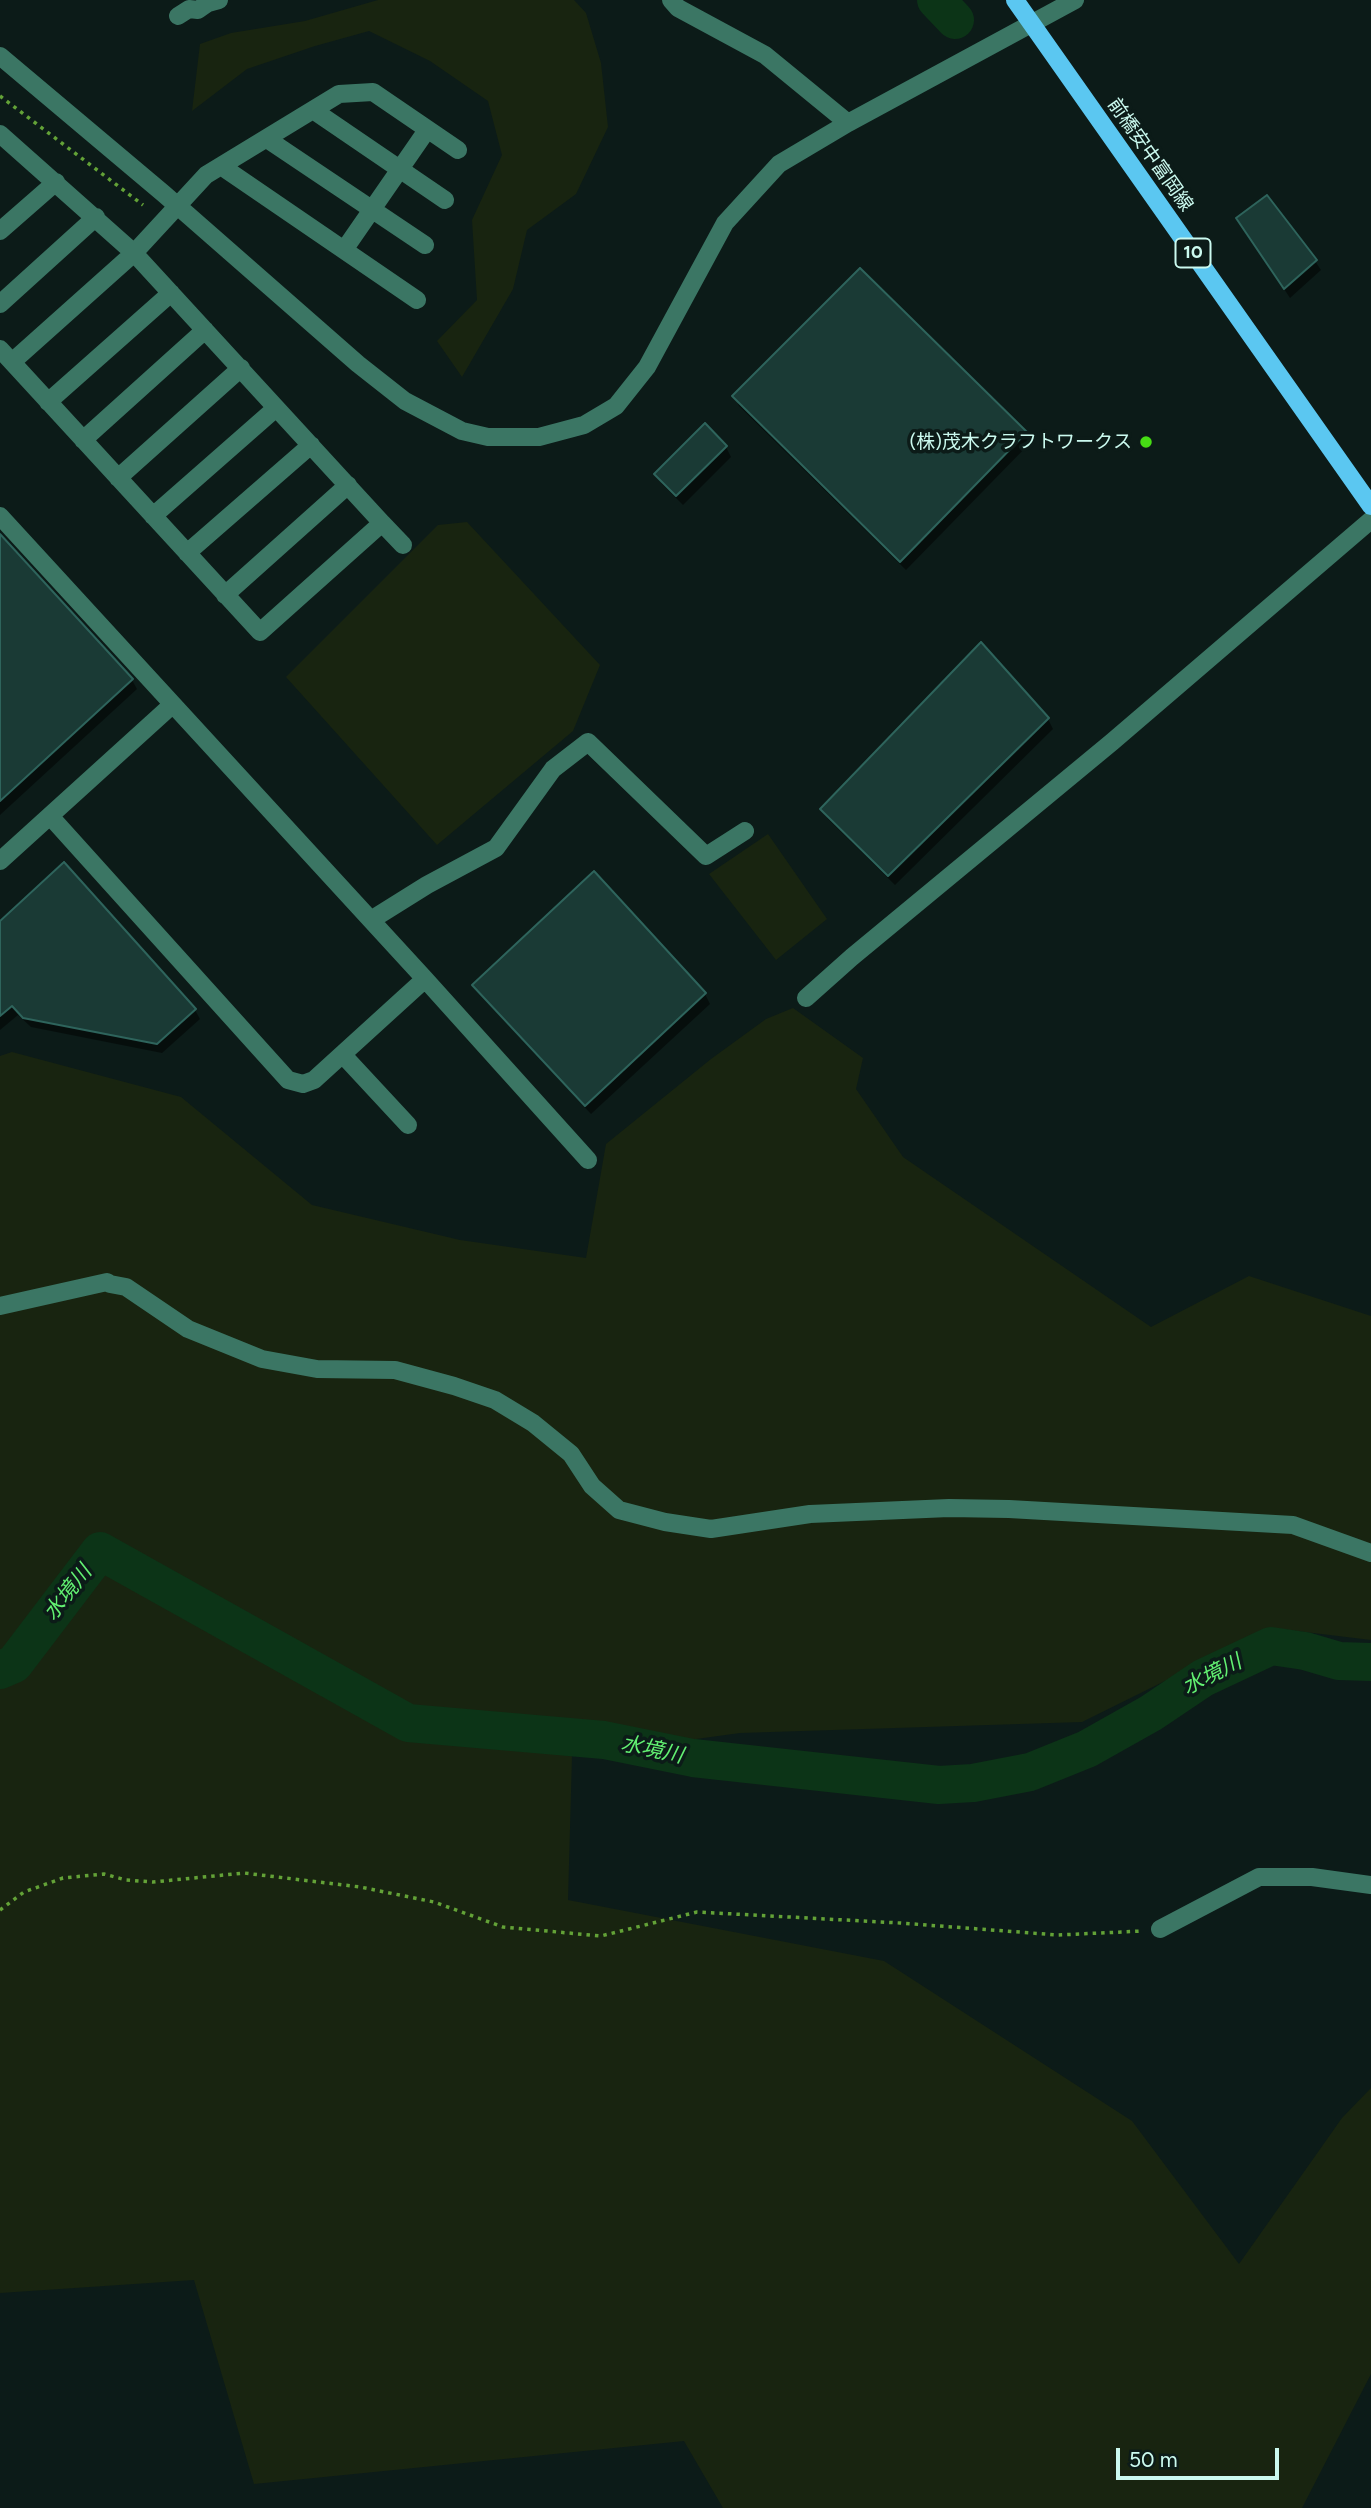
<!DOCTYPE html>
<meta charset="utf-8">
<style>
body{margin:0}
#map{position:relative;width:1371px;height:2508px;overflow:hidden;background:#0c1b18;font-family:Figtree,sans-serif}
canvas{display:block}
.scale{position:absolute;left:1116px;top:2448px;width:163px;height:32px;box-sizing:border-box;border:4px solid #cbfaef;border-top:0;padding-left:9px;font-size:21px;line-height:24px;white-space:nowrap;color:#cbfaef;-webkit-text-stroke:5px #0c1b18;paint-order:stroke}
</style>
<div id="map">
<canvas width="1371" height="2508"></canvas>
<div class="scale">50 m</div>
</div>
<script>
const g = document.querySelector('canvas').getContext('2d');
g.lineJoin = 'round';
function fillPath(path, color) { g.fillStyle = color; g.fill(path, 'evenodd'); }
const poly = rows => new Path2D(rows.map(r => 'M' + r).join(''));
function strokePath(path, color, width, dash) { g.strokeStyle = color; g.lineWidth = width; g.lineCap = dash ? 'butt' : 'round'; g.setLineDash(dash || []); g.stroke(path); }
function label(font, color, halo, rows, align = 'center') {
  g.font = font + ' Figtree,"Noto Sans JP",sans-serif'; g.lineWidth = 7; g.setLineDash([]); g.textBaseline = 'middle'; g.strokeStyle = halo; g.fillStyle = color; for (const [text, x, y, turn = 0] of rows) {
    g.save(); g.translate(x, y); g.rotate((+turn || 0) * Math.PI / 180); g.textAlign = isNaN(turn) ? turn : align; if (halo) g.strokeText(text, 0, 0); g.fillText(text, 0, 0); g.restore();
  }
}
const green = poly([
 [378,0,574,0,586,13,601,63,608,127,576,194,527,230,513,289,462,377,437,341,477,300,472,220,502,155,488,101,430,61,369,31,315,46,247,69,192,111,200,44,231,33,305,21],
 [467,522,600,665,573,731,437,845,286,677,438,525],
 [768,834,827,919,776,960,709,874],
 [793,1008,863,1058,856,1089,903,1157,1151,1327,1249,1276,1371,1316,1371,1640,1272,1628,1082,1722,740,1733,572,1756,568,1900,884,1961,1132,2121,1239,2264,1342,2118,1371,2088,1371,2374,1302,2508,723,2508,684,2441,254,2484,194,2280,0,2293,0,1056,12,1052,181,1097,312,1205,460,1240,586,1258,606,1144,711,1059,766,1019]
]);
const shadow = poly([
 [1244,228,1315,261,1321,270,1290,298],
 [734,396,1026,433,1031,442,906,570,739,406],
 [726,447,731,457,683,505,662,484,656,474],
 [0,536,132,680,137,689,0,815],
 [981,645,1048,719,1053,729,895,885,828,819,822,810],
 [0,924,195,1010,200,1019,162,1053,31,1027,18,1015,0,1030],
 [474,986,705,994,710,1004,591,1114,480,995]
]);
const river = poly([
 [936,0,955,20],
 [0,1670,14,1664,100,1551,408,1723,604,1740,693,1758,939,1785,973,1783,1030,1772,1087,1749,1151,1713,1203,1678,1271,1646,1305,1651,1339,1661,1371,1662]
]);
const building = poly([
 [1267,195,1317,260,1284,289,1236,218,1267,195],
 [860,268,1027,432,900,562,732,396,860,268],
 [705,423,727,446,676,496,654,474,705,423],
 [0,534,133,679,0,801,0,534],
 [981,642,1049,718,888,876,820,809,981,642],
 [64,862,196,1009,157,1044,23,1018,12,1006,0,1016,0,921,64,862],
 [594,871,706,993,585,1106,472,985,594,871]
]);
const path = poly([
 [0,96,143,205],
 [0,1910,24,1892,63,1878,104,1874,126,1880,153,1882,244,1873,360,1887,434,1902,503,1927,601,1936,697,1912,900,1923,1058,1935,1143,1931]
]);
const minor = poly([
 [671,0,678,8,765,55,848,123],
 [178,16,189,9,198,10,208,3,219,0],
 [0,56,164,194,358,364,405,401,462,431,488,437,539,437,584,425,616,406,647,367,725,223,779,164,848,123,1075,0],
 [313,110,445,200],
 [0,134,134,253,382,523,260,632,0,349],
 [267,139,425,245],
 [221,166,417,300],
 [0,231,56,182],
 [344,250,427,130],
 [0,304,96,217],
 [12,362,134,253,206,175,339,94,373,92,458,150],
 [48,402,171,293],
 [83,440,205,330],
 [118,478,241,368],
 [0,516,425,979,588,1160],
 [153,516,276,408],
 [382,523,403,545],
 [187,553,311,445],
 [225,595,348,485],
 [50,816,288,1080,303,1084,314,1080,425,979],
 [0,861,172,705],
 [371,920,427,885,496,848,553,769,588,742,706,856,745,831],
 [806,998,852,957,1112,742,1371,520],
 [343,1055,408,1125],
 [0,1306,107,1282,110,1284,126,1287,188,1329,262,1359,317,1369,395,1370,454,1386,495,1400,533,1423,571,1454,592,1486,619,1510,665,1522,711,1529,810,1514,949,1508,1009,1509,1293,1525,1371,1553],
 [1160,1929,1259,1877,1312,1877,1371,1885]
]);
const major = poly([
 [1015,0,1371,506]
]);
const markers = [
 [1146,442,7,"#46dd14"]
];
const shields = [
 [1193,253,35]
];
const shieldNames = [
 ["10",1193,253]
];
const streetNames = [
 ["前橋安中富岡線",1150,155,55]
];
const poiNames = [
 ["(株)茂木クラフトワークス",1132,442]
];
const waterNames = [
 ["水境川",68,1593,-52],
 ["水境川",1212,1675,-27],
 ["水境川",652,1750,12]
];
fillPath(green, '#182410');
fillPath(shadow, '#0007');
strokePath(river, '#0c3417', 38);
fillPath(building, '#1a3a35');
strokePath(building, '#2e645c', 2);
strokePath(path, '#63a237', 3.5, [3.5, 5]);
strokePath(minor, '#3b7664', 18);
strokePath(major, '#5bc7f1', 18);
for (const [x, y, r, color] of markers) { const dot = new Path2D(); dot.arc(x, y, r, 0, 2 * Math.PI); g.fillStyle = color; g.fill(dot); strokePath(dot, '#0c1b18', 2.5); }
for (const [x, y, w] of shields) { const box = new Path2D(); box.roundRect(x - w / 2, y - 14.5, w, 29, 5); g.fillStyle = '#0c1b18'; g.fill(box); strokePath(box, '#cbfaef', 2); }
label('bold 18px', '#cbfaef', null, shieldNames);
label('19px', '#cbfaef', '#0c1b18', streetNames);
label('19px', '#cbfaef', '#0c1b18', poiNames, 'right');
label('italic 21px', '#62f172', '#0c1b18', waterNames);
</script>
